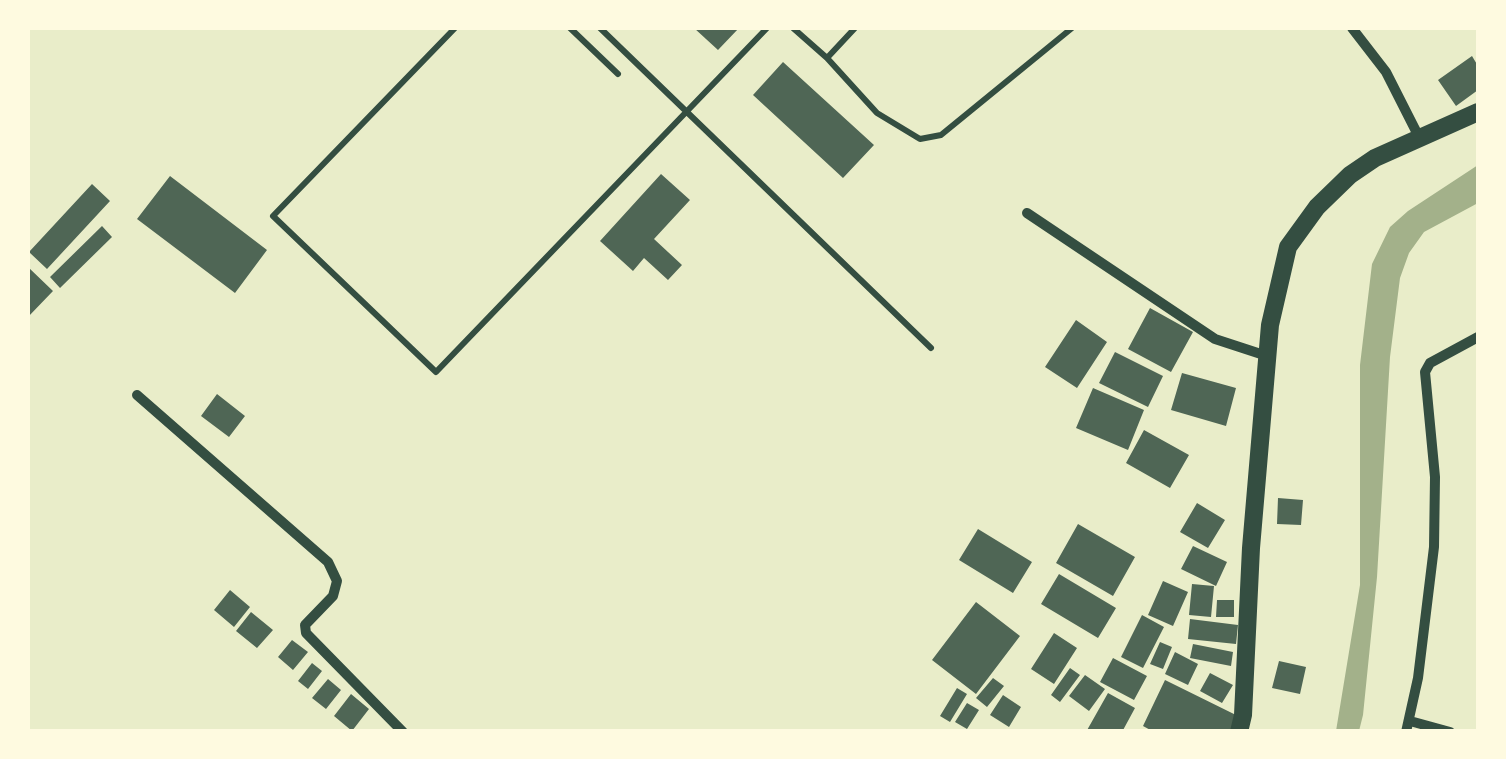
<!DOCTYPE html>
<style>
body{margin:0}
#map{position:relative;width:1506px;height:759px;overflow:hidden;background:#e9edc9;font-family:Manrope,sans-serif}
canvas{display:block}
.frame{position:absolute;inset:0;border:30px solid #fefae0;pointer-events:none}
</style>
<div id="map">
<canvas width="1506" height="759"></canvas>
<div class="frame"></div>
</div>
<script>
const g = document.querySelector('canvas').getContext('2d');
g.lineJoin = 'round';
function fillPath(path, color) { g.fillStyle = color; g.fill(path, 'evenodd'); }
const poly = rows => new Path2D(rows.map(r => 'M' + r).join(''));
function strokePath(path, color, width, dash) { g.strokeStyle = color; g.lineWidth = width; g.lineCap = dash ? 'butt' : 'round'; g.setLineDash(dash || []); g.stroke(path); }
const water = poly([
 [1478,165,1478,203,1424,232,1409,253,1400,278,1390,357,1377,577,1363,715,1359,731,1336,731,1360,585,1360,365,1372,264,1390,227,1408,211]
]);
const building = poly([
 [694,28,739,28,718,50],
 [1472,56,1478,66,1478,90,1456,106,1438,80],
 [783,62,874,145,843,178,753,95],
 [661,174,690,200,654,239,682,265,668,280,644,258,633,271,600,241],
 [170,176,267,250,235,293,137,219],
 [92,184,110,201,47,269,29,252],
 [102,226,112,237,60,288,50,277],
 [28,267,53,291,28,317],
 [1150,308,1193,332,1171,372,1128,349],
 [1076,320,1107,342,1077,388,1045,367],
 [1115,352,1163,376,1148,407,1099,383],
 [1182,373,1236,388,1226,426,1171,410],
 [1093,388,1144,410,1128,450,1076,428],
 [217,394,245,416,229,437,201,416],
 [1144,430,1189,455,1170,488,1126,463],
 [1278,498,1303,500,1301,525,1277,524],
 [1197,503,1225,520,1208,548,1180,532],
 [1078,524,1135,557,1113,596,1056,563],
 [978,529,1032,562,1013,593,959,560],
 [1193,546,1227,562,1216,586,1181,569],
 [1059,574,1116,608,1098,638,1041,604],
 [1163,581,1188,592,1173,626,1148,615],
 [1192,584,1214,586,1211,617,1189,615],
 [230,590,250,607,234,627,214,610],
 [1217,600,1234,600,1234,617,1216,617],
 [976,602,1020,636,976,694,932,660],
 [251,612,273,630,257,648,236,631],
 [1142,615,1164,627,1143,668,1121,657],
 [1190,619,1238,625,1236,644,1188,639],
 [1054,633,1077,648,1054,684,1031,669],
 [292,640,308,652,293,670,278,657],
 [1160,642,1172,647,1163,669,1150,664],
 [1193,644,1233,652,1231,666,1190,658],
 [1175,652,1198,664,1188,685,1165,674],
 [1113,658,1147,676,1134,700,1100,682],
 [1279,661,1306,667,1300,694,1272,688],
 [312,663,322,671,308,689,298,681],
 [1070,668,1080,675,1060,702,1051,695],
 [1210,673,1233,685,1222,703,1200,691],
 [1085,675,1105,689,1089,711,1069,696],
 [993,678,1004,686,987,707,976,698],
 [328,679,341,690,326,709,312,698],
 [1165,680,1240,717,1233,732,1154,732,1143,726],
 [957,688,967,694,950,722,940,716],
 [1108,693,1135,708,1122,732,1086,732],
 [351,694,369,709,352,731,334,716],
 [1003,695,1021,707,1009,727,990,715],
 [967,703,979,710,967,729,955,722]
]);
const service = poly([
 [455,28,273,216,436,372,767,28],
 [570,28,618,74],
 [600,28,931,348],
 [793,28,827,58,855,28],
 [827,58,877,113,920,139,941,135,1072,28]
]);
const minor = poly([
 [1352,28,1386,72,1420,139],
 [1027,213,1215,339,1267,356],
 [137,395,328,562,337,581,333,596,305,625,306,633,403,732],
 [1410,721,1450,732],
 [1406,732,1418,678,1434,547,1435,477,1425,372,1430,363,1478,337]
]);
const secondary = poly([
 [1239,732,1243,715,1251,548,1270,325,1288,247,1317,207,1350,175,1375,158,1478,112]
]);
fillPath(water, '#a3b18a');
fillPath(building, '#4f6655');
strokePath(service, '#344e41', 6);
strokePath(minor, '#344e41', 10);
strokePath(secondary, '#344e41', 18);
</script>
